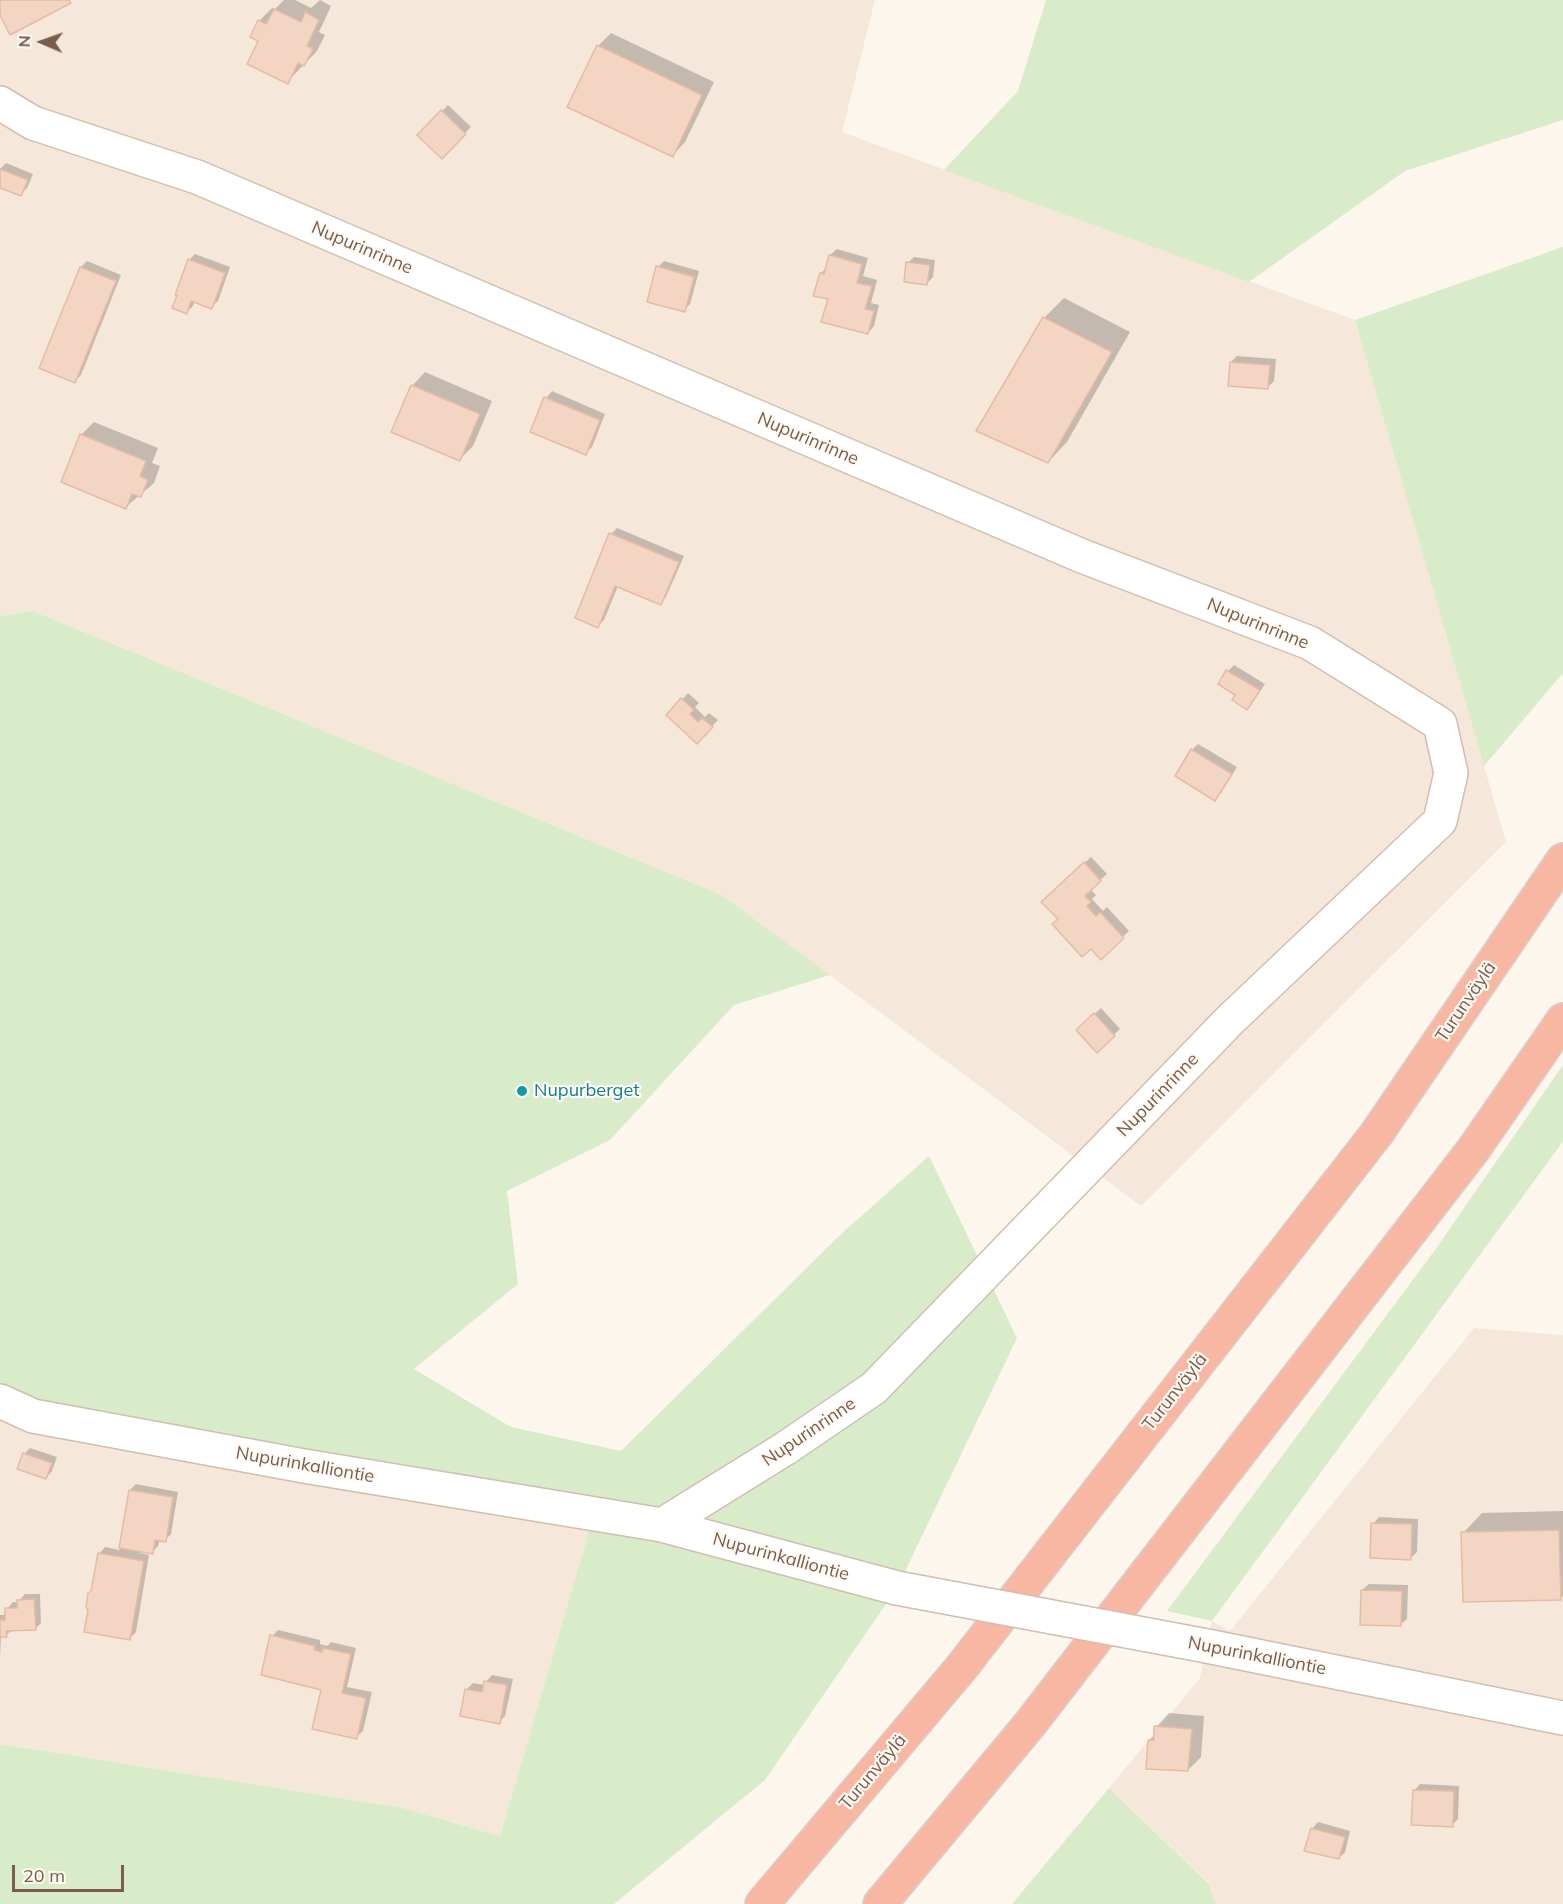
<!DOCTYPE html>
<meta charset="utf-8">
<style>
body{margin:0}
#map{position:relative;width:1563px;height:1904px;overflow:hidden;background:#fdf6ec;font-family:Mulish,sans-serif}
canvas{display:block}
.north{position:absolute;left:12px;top:12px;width:60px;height:60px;-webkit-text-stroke:4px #fffaf3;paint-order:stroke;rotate:272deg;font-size:16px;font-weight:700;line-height:24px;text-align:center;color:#7a5c4d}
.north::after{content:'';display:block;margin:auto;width:21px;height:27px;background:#7a5c4d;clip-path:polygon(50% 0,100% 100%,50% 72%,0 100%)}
.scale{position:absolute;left:12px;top:1865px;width:112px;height:27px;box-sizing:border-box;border:3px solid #7a5c4d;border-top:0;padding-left:8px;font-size:18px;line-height:21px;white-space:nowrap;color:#7a5c4d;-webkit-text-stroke:4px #fffaf3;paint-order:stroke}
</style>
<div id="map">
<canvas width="1563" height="1904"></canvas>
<div class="north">N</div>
<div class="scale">20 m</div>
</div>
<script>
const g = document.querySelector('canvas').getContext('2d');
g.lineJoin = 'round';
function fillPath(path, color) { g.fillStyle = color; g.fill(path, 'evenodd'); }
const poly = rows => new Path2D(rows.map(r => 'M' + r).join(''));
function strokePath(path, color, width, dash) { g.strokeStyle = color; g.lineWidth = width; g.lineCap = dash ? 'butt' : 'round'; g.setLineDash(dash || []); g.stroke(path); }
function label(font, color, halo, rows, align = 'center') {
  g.font = font + ' Mulish,sans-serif'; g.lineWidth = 4.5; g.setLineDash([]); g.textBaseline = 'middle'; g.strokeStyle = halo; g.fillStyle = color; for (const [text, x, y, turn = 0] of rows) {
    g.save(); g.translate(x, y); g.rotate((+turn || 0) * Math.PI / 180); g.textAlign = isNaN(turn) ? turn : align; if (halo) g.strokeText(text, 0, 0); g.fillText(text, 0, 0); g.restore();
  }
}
const residential = poly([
 [0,0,875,0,842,132,1355,320,1506,842,1141,1206,722,895,33,611,0,616],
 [1474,1328,1563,1335,1563,1904,1216,1904,1209,1883,1109,1788,1200,1678,1212,1621,1230,1631],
 [0,1401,594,1514,500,1836,403,1808,0,1744]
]);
const green = poly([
 [1046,0,1563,0,1563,120,1405,171,1249,282,944,170,1018,91],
 [1563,247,1563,673,1484,766,1355,320],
 [33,611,722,895,830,975,734,1005,610,1140,507,1191,518,1284,414,1369,511,1427,621,1451,840,1235,929,1156,1017,1338,897,1588,765,1780,614,1904,0,1904,0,1744,403,1808,500,1836,594,1514,0,1401,0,616],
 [1563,1065,1563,1141,1556,1151,1212,1621,1167,1611,1435,1250],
 [1109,1788,1209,1884,1216,1904,1012,1904]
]);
const shadow = poly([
 [284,0,295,0,311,8,320,0,331,6,319,32,325,35,317,51,287,82,260,40,259,21,272,8,275,9],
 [611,33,714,82,685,142,672,156,598,46],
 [448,105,471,127,442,157,419,135],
 [6,163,33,174,27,188,20,195,0,186,0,169],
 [837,249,868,258,863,276,877,280,871,303,879,305,874,326,868,333,829,298,821,273,827,267,830,255],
 [195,254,230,267,218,301,211,307,195,301,193,306,187,312,189,260],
 [914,257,935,260,933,277,927,283,908,263],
 [87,261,121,275,81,375,75,381,81,267],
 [664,261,699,271,690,304,684,310,658,267],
 [1064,298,1130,332,1067,442,1048,462,978,430,1044,318],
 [1237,356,1276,359,1274,381,1267,388,1231,362],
 [425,372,492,401,473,446,460,459,412,386],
 [552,391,605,414,592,447,586,453,546,398],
 [94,422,158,448,152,463,160,466,154,483,126,507,81,435],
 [617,528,684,556,666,597,660,604,618,586,604,620,598,626,611,534],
 [1234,665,1265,684,1253,702,1247,708,1237,695,1220,684,1228,671],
 [688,693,699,703,695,707,705,717,709,713,718,720,703,736,668,715],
 [1198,744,1237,767,1221,793,1215,799,1192,750],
 [1091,857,1107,874,1090,889,1096,895,1092,899,1103,911,1107,907,1129,931,1101,958,1043,902],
 [1101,1008,1120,1029,1097,1051,1078,1030],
 [30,1448,57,1457,52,1471,46,1478,24,1454],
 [136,1484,178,1492,171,1534,165,1540,160,1539,158,1546,152,1552,140,1550,140,1553,149,1555,136,1632,130,1638,93,1591,99,1554,105,1547,120,1550,130,1490],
 [1563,1511,1563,1596,1561,1598,1463,1533,1482,1513],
 [1379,1517,1418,1519,1417,1552,1411,1558,1373,1524],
 [1369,1584,1408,1585,1407,1619,1400,1625,1362,1590],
 [25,1594,40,1594,41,1623,35,1629,12,1630,6,1635,1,1636,0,1659,0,1615,7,1615,7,1609,13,1602,18,1602],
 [278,1630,320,1640,320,1644,327,1646,331,1642,356,1648,347,1687,372,1692,363,1731,356,1737,323,1689,272,1636],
 [492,1675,513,1679,505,1716,499,1722,462,1715,467,1689,473,1683,485,1685,486,1682],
 [1169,1713,1204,1716,1201,1757,1188,1770,1149,1740,1156,1734,1156,1727],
 [1420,1784,1459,1786,1458,1819,1452,1825,1414,1791],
 [1318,1822,1350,1831,1345,1852,1339,1858,1312,1829]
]);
const building = poly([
 [0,0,69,0,71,3,10,35,0,15,0,0],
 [274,9,301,22,305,12,319,20,307,46,313,49,304,66,298,63,288,84,247,64,258,41,250,37,258,20,266,24,274,9],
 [597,45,702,95,673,157,567,107,597,45],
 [441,110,466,134,442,159,417,135,441,110],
 [0,169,28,180,21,196,0,188,0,169],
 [829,255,862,264,857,283,872,286,865,309,874,311,868,334,821,322,828,299,813,296,820,273,824,274,829,255],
 [188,259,225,273,212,309,191,301,187,314,172,308,177,295,175,295,188,259],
 [906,262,930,265,927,285,904,282,906,262],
 [656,266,694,277,685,312,647,302,656,266],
 [80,267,116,281,75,383,39,368,80,267],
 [1043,317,1112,352,1048,463,976,431,1043,317],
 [1230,362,1270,365,1268,389,1228,386,1230,362],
 [411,385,480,414,460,461,391,432,411,385],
 [544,397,600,420,586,455,530,432,544,397],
 [80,434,146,461,140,476,148,480,141,497,132,494,126,509,61,482,80,434],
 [609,533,679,562,661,605,615,586,598,628,575,618,609,533],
 [1226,670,1260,690,1247,710,1232,700,1235,695,1218,684,1226,670],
 [681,698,694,710,690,714,698,722,702,718,713,727,697,744,666,715,681,698],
 [1191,749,1232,774,1215,801,1175,776,1191,749],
 [1084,862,1101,881,1085,896,1091,902,1087,906,1096,916,1100,912,1124,938,1101,960,1091,949,1082,957,1052,924,1058,919,1041,902,1084,862],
 [1094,1013,1115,1036,1097,1053,1076,1030,1094,1013],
 [23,1453,52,1463,46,1479,17,1469,23,1453],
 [129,1490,173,1497,166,1542,155,1540,153,1554,119,1548,129,1490],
 [1371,1523,1412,1524,1411,1560,1370,1558,1371,1523],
 [1559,1530,1561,1600,1463,1602,1461,1532,1559,1530],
 [98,1553,144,1561,130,1640,84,1632,88,1610,86,1607,88,1593,91,1591,98,1553],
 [1361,1590,1402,1591,1401,1626,1360,1625,1361,1590],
 [34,1599,36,1630,6,1631,7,1637,0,1637,0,1620,5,1620,5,1608,17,1608,17,1600,34,1599],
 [270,1635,315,1646,314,1650,322,1652,323,1648,351,1654,342,1693,366,1698,357,1739,312,1729,321,1690,261,1675,270,1635],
 [484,1681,507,1685,500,1724,460,1716,465,1689,482,1692,484,1681],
 [1154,1726,1192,1729,1188,1771,1146,1769,1148,1740,1154,1740,1154,1726],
 [1413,1790,1454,1791,1453,1827,1411,1825,1413,1790],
 [1311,1828,1345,1837,1339,1859,1304,1851,1311,1828]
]);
const minor = poly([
 [0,103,33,123,197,177,1082,556,1310,643,1440,724,1451,773,1440,821,1230,1020,874,1388,786,1448,662,1525],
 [0,1401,33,1416,304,1466,662,1525,897,1588],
 [1207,1646,1563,1718]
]);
const highway = poly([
 [762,1904,961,1668,1377,1133,1563,860],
 [880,1904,1030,1724,1473,1150,1563,1020]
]);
const minorBridge = poly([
 [897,1588,1207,1646]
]);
const markers = [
 [522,1091,6,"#0f9aa8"]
];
const streetNames = [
 ["Nupurinrinne",362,248,23],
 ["Nupurinrinne",808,439,23],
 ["Nupurinrinne",1258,624,22],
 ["Turunväylä",1466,1002,-56],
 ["Nupurinrinne",1158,1095,-46],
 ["Turunväylä",1175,1392,-52],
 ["Nupurinrinne",809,1432,-34],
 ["Nupurinkalliontie",305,1465,10],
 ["Nupurinkalliontie",781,1557,15],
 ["Nupurinkalliontie",1257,1656,11],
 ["Turunväylä",873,1772,-50]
];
const cultureNames = [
 ["Nupurberget",534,1091]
];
fillPath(residential, '#f5e8da');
fillPath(green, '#d8ecc9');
fillPath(shadow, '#0003');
fillPath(building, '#f3d5c3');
strokePath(building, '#e6bba3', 1.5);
strokePath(minor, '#d1beb0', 36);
strokePath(highway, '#dad1cd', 36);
strokePath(minor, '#fff', 33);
strokePath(highway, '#f7b7a3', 33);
strokePath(minorBridge, '#d1beb0', 36, []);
strokePath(minorBridge, '#fff', 33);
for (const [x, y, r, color] of markers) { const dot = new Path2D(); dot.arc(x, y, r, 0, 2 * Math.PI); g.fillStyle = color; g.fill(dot); strokePath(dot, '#fffaf3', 2); }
label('18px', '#7a5c4d', '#fffaf3', streetNames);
label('18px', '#0d838f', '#fffaf3', cultureNames, 'left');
</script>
